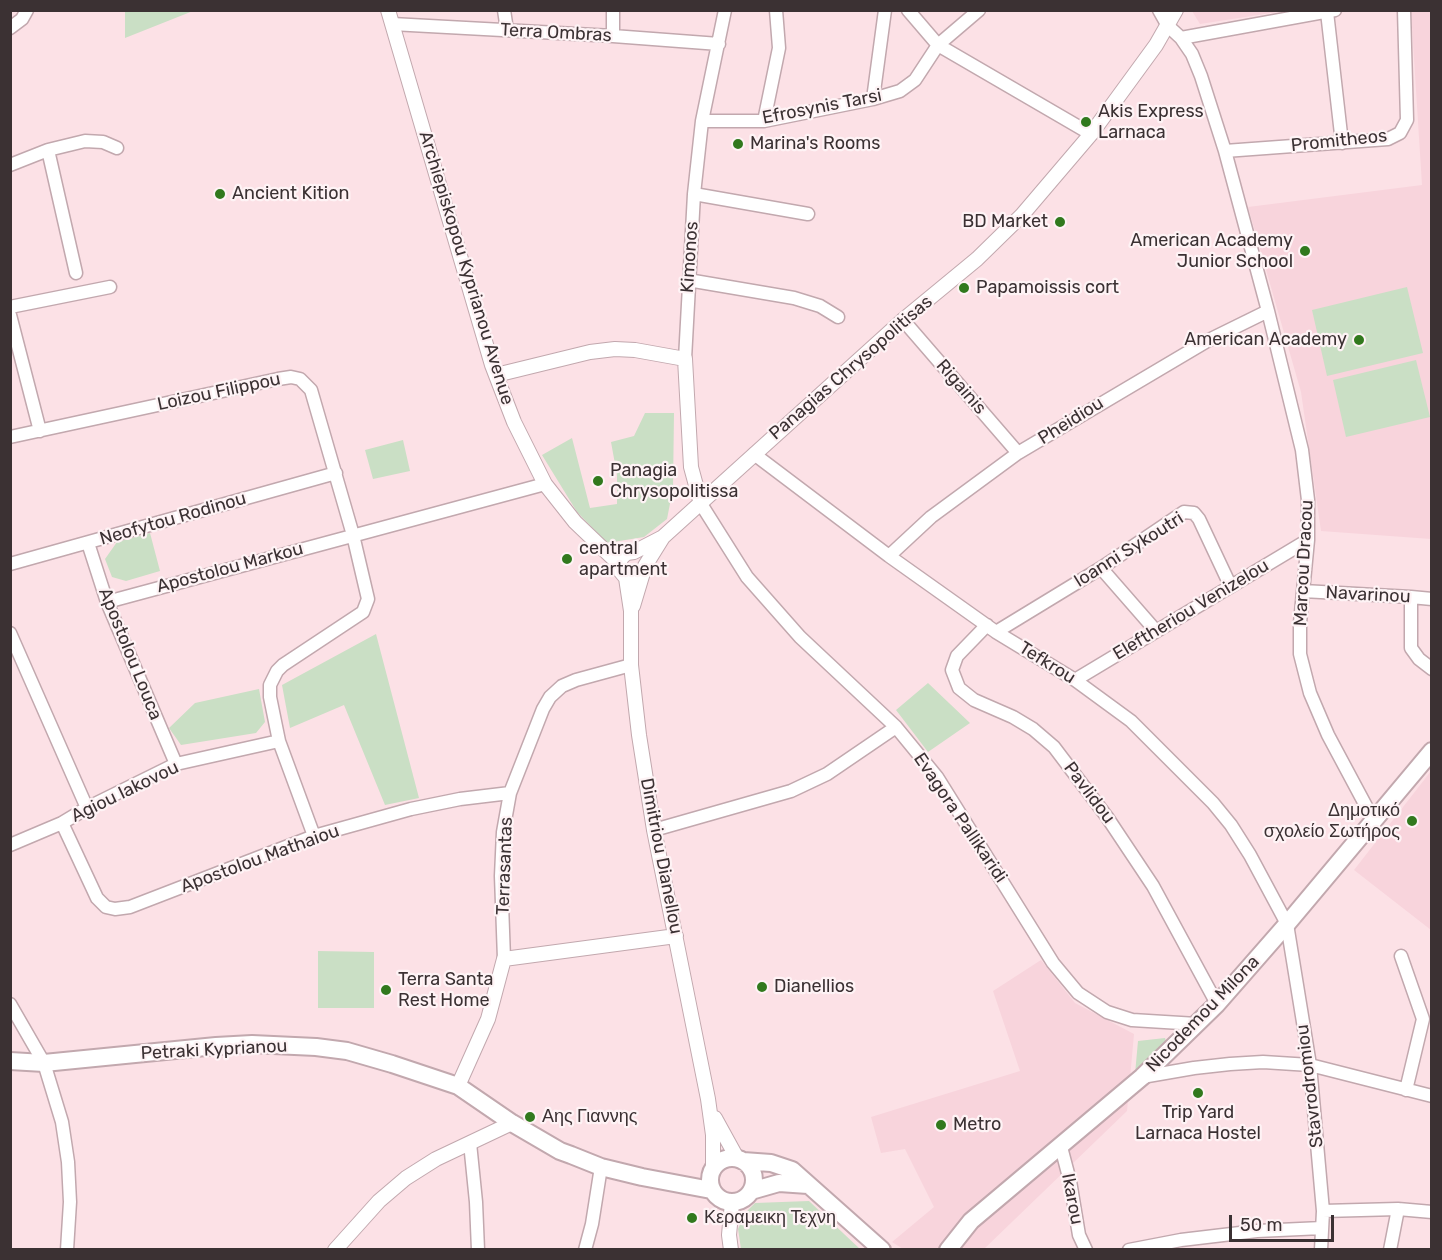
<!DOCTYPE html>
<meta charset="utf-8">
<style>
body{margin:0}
#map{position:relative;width:1442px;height:1260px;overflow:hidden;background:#fce1e6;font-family:Rubik,sans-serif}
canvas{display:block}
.frame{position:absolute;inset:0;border:12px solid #3b3133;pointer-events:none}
.scale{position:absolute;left:1229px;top:1215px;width:105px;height:27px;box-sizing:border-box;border:3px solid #3b3133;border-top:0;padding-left:8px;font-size:18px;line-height:21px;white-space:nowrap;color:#3b3133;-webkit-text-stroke:4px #fef3f5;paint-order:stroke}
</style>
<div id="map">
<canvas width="1442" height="1260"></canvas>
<div class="frame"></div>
<div class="scale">50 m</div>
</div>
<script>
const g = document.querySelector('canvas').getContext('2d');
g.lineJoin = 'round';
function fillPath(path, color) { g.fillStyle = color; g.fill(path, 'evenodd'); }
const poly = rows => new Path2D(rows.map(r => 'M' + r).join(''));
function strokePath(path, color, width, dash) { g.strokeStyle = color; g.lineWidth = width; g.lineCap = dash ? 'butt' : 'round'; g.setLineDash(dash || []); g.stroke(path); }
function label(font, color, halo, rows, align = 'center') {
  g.font = font + ' Rubik,sans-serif'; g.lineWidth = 4.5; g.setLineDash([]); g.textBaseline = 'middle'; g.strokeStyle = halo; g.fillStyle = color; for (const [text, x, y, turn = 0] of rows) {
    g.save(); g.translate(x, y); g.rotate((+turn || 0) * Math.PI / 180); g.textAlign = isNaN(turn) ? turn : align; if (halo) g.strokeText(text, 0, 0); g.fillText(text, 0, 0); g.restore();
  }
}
const built = poly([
 [1192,11,1284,11,1200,24],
 [1411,11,1431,11,1431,539,1321,531,1301,392,1248,207,1422,185],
 [1431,771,1431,930,1354,870],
 [1041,960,1075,1003,1134,1034,1127,1111,984,1249,903,1249,892,1242,934,1207,905,1149,881,1153,871,1117,1020,1071,993,991]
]);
const green = poly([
 [125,11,125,10,193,11,125,38],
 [1407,287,1423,353,1327,376,1312,310],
 [1416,360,1430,417,1346,437,1333,380],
 [645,413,674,413,673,488,667,519,644,537,607,543,577,512,542,455,572,438,590,508,617,504,617,475,611,442,634,436],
 [403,440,410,471,373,479,365,450],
 [150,533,160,571,126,581,112,577,105,559,117,542],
 [376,634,419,798,385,805,344,705,290,728,282,685],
 [928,683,970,723,928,752,896,710],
 [259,689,265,722,256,733,181,745,169,728,195,703],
 [318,951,374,952,374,1008,318,1008],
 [1165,1038,1168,1048,1135,1074,1138,1041],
 [809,1201,860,1249,741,1249,738,1229,745,1213,755,1203]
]);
const minor = poly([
 [504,10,507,30],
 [613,10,613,36],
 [908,10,938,45,1091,134],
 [1159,10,1168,26,1181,38,1192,54,1201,76,1225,151,1268,311,1302,450,1308,500,1308,540,1300,623,1300,654,1310,693,1328,735,1374,821],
 [1327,12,1342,143],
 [392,24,613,36,719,44],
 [10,28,22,19,27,10],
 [1181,38,1335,10],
 [873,99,885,10],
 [702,121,764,121,873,99,900,91,915,80,938,45,979,10],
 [764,121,779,48,776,10],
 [48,150,76,273],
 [1225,151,1388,139,1400,133,1407,120,1404,10],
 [10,165,48,150,85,141,103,142,117,148],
 [694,194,808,214],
 [688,280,794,298,820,306,838,317],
 [10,307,110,287],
 [10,315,40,431],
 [903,320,1018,453],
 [685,359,694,194,702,121,725,10],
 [10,437,278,379,291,377,300,379,311,390,353,535,368,599,363,612,283,665,277,671,270,685,270,697,279,741,314,836],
 [754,454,889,556,996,632,1075,680,1131,721,1213,803,1231,825,1250,855,1287,924,1310,1065,1323,1211,1321,1250],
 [701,504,747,577,800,637,896,727,937,777,1053,963,1078,993,1107,1012,1132,1020,1197,1024],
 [88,543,107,602,176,764],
 [889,556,931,517,1018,453,1207,341,1268,311],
 [10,564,336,473],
 [1101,568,1156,631],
 [1303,591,1411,597,1432,599],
 [1411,597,1411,648,1419,659,1432,669],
 [107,602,545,484],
 [987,625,957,656,952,670,959,688,974,700,1013,717,1033,729,1054,747,1107,817,1153,886,1217,1004],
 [996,632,1101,568,1184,512,1194,513,1199,519,1230,585],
 [10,633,87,808],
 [1075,680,1308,540],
 [62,823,97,898,106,907,115,909,130,907,314,836,411,809,460,799,510,793],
 [654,830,791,791,827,774,896,727],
 [10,845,62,823,87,808,176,764,279,741],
 [1401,956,1423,1019,1406,1090],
 [504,959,501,876,503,832,510,793,543,709,550,697,562,686,576,680,631,665],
 [10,1004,44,1063,62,1122,68,1162,70,1202,67,1250],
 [1142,1077,1194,1068,1230,1064,1263,1062,1310,1065,1432,1096],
 [470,1143,476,1202,478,1250],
 [1061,1147,1070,1181,1079,1235,1086,1250],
 [1323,1211,1398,1209,1432,1212],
 [585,1250,592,1224,601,1167],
 [1129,1250,1181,1240,1257,1231,1322,1228],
 [1390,1250,1398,1209]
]);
const tertiary = poly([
 [388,10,492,365,514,422,545,484,575,522,619,564,621,572,626,578,632,579,641,576],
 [496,375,590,352,615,349,635,350,685,359,691,467,701,504],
 [619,564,622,557,627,553,634,552,663,537,903,320,977,259,1022,215,1091,134,1156,45,1176,10],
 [626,578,631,611,631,665,639,735,654,830,708,1099,713,1135,713,1168],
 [633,606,645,566,663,537],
 [458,1086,488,1019,504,959,676,936],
 [715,1118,737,1158],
 [335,1250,379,1201,406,1178,436,1159,512,1123],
 [731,1250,729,1235,732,1203]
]);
const secondary = poly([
 [10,1061,44,1063,216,1046,252,1044,316,1047,347,1051,392,1064,458,1086,512,1123,560,1151,571,1155,601,1167,642,1177,711,1190],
 '710 1180a22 22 0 1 1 44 0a22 22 0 1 1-44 0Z',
 [743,1161,771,1163,792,1170,882,1250],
 [751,1191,779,1183,808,1185],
 [948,1250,971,1221,1142,1077,1217,1004,1287,924,1432,751]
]);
const markers = [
 [1086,122,6,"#31791d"],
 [738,144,6,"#31791d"],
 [220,194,6,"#31791d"],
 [1060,222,6,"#31791d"],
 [1305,251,6,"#31791d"],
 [964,288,6,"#31791d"],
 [1359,340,6,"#31791d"],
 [598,481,6,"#31791d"],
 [567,559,6,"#31791d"],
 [1412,821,6,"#31791d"],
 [762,987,6,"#31791d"],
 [386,990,6,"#31791d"],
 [1198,1093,6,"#31791d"],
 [530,1117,6,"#31791d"],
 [941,1125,6,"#31791d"],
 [692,1218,6,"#31791d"]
];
const streetNames = [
 ["Terra Ombras",556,33,3],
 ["Efrosynis Tarsi",822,107,-11],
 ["Promitheos",1339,141,-6],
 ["Kimonos",690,257,-86],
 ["Archiepiskopou Kyprianou Avenue",466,268,73],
 ["Panagias Chrysopolitisas",851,368,-41],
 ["Rigainis",961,387,49],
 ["Loizou Filippou",219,392,-12],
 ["Pheidiou",1071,421,-32],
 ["Neofytou Rodinou",173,519,-16],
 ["Ioanni Sykoutri",1129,550,-32],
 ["Marcou Dracou",1304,563,-87],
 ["Apostolou Markou",230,568,-15],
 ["Navarinou",1368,595,3],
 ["Eleftheriou Venizelou",1191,610,-31],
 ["Apostolou Louca",130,654,68],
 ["Tefkrou",1047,663,32],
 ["Agiou Iakovou",125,792,-26],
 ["Pavlidou",1089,793,53],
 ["Evagora Pallikaridi",960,818,56],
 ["Dimitriou Dianellou",661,856,79],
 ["Apostolou Mathaiou",260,859,-20],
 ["Terrasantas",505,866,-88],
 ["Nicodemou Milona",1203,1014,-46],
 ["Petraki Kyprianou",214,1050,-3],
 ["Stavrodromiou",1310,1086,-97],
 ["Ikarou",1072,1199,79]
];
const poiNames = [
 ["Akis Express",1098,112],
 ["Larnaca",1098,133],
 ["Marina's Rooms",750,144],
 ["Ancient Kition",232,194],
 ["BD Market",1048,222,"right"],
 ["American Academy",1293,241,"right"],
 ["Junior School",1293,262,"right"],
 ["Papamoissis cort",976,288],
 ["American Academy",1347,340,"right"],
 ["Panagia",610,471],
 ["Chrysopolitissa",610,492],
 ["central",579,549],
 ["apartment",579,570],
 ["Δημοτικό",1400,811,"right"],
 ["σχολείο Σωτήρος",1400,832,"right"],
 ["Terra Santa",398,980],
 ["Rest Home",398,1001],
 ["Dianellios",774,987],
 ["Trip Yard",1198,1113,"center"],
 ["Larnaca Hostel",1198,1134,"center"],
 ["Αης Γιαννης",542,1117],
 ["Metro",953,1125],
 ["Κεραμεικη Τεχνη",704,1218]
];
fillPath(built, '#f8d4dc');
fillPath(green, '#cadfc5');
strokePath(minor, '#c2a8ae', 15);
strokePath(tertiary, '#c2a8ae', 16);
strokePath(secondary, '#c2a8ae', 20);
strokePath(minor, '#fff', 12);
strokePath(tertiary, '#fff', 14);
strokePath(secondary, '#fff', 16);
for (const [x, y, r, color] of markers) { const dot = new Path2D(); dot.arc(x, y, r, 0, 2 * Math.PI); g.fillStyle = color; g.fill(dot); strokePath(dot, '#fef3f5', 2); }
label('18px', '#3b3133', '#fef3f5', streetNames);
label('18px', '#3b3133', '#fef3f5', poiNames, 'left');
</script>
